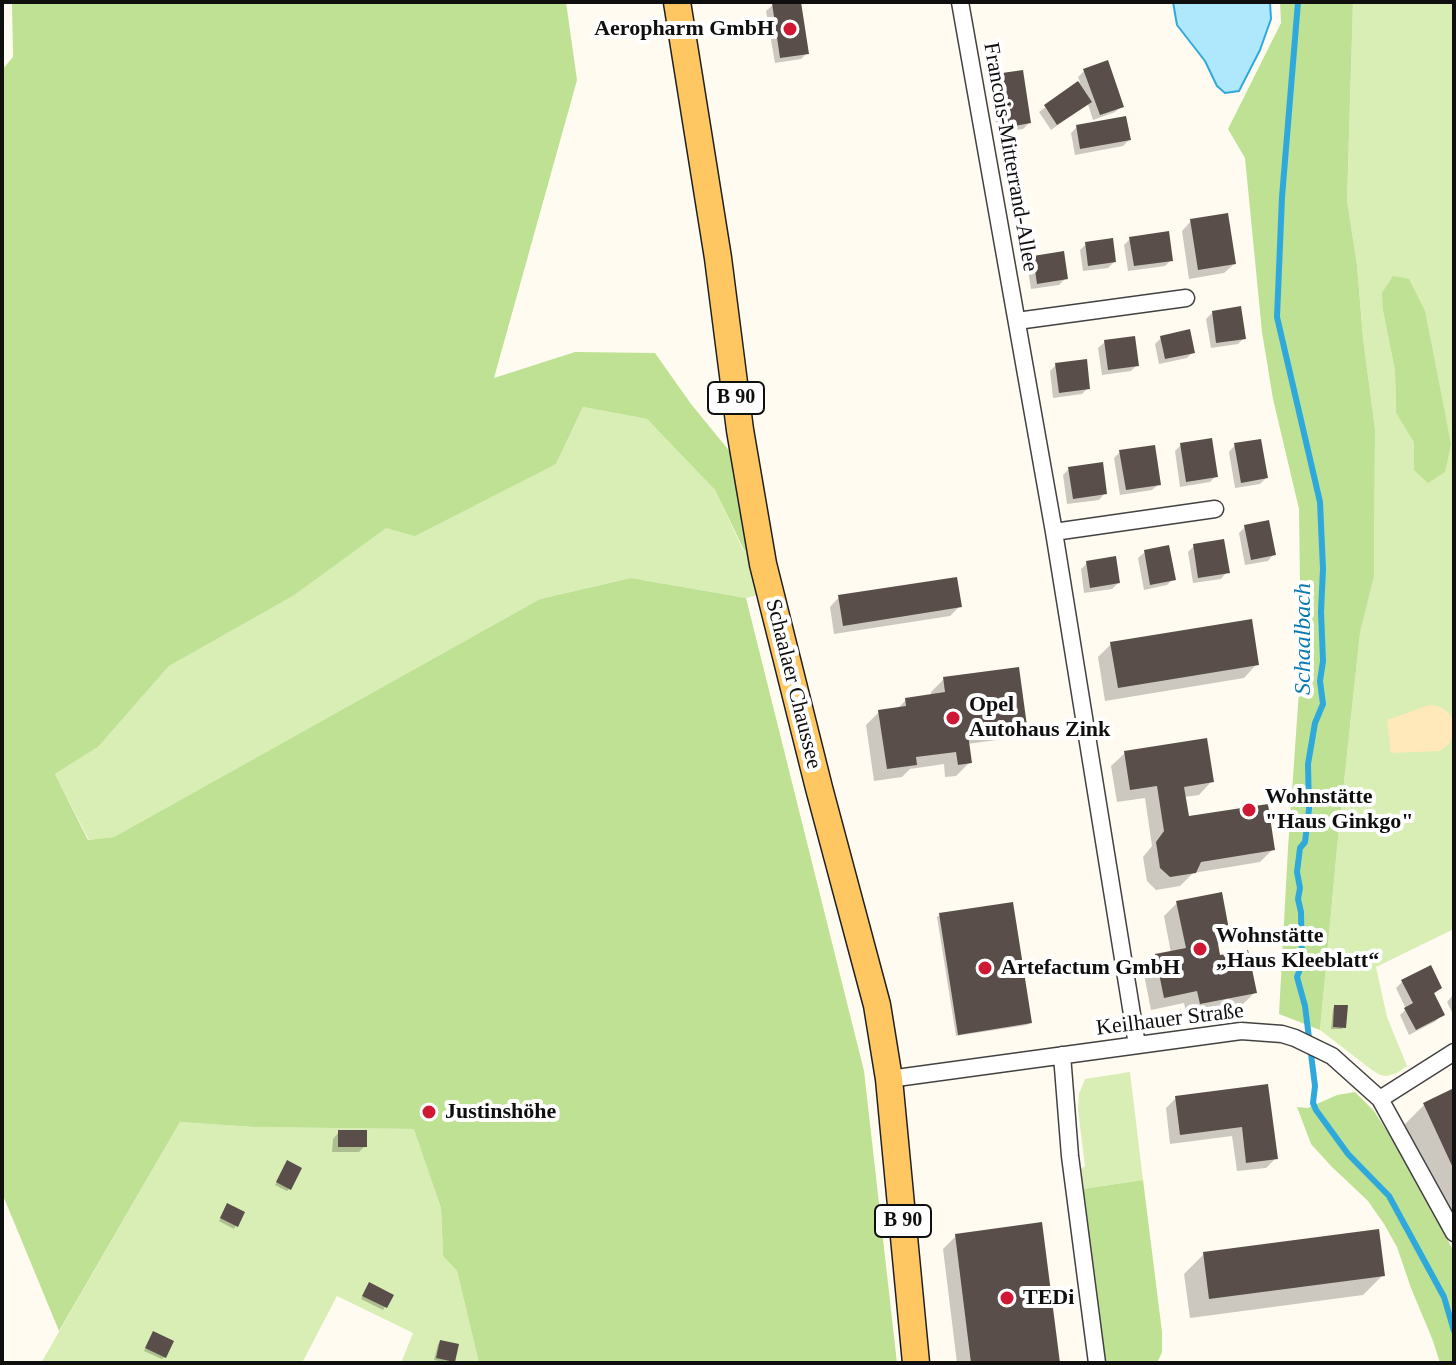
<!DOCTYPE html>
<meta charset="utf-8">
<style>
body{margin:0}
#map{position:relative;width:1456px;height:1365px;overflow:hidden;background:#fffbf1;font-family:Georgia,serif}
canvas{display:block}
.frame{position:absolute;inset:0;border:4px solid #0f0f0f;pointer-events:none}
</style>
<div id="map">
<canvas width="1456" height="1365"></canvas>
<div class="frame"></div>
</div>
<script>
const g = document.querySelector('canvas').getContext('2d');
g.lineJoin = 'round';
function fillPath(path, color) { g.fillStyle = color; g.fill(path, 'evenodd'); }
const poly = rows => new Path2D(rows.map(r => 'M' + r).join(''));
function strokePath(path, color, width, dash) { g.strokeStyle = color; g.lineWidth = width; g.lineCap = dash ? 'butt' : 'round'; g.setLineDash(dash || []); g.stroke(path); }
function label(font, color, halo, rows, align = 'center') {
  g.font = font + ' Georgia,serif'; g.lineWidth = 8; g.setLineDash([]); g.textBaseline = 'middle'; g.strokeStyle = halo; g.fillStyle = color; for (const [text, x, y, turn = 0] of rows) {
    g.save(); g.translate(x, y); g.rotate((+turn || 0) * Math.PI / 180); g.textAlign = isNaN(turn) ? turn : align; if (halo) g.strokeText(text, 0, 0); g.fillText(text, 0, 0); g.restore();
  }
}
const green = poly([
 [1353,2,1454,2,1454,929,1376,967,1387,1017,1407,1066,1397,1073,1387,1076,1380,1075,1372,1070,1320,1030,1337,848,1360,633,1374,575,1375,429,1363,338,1357,265,1347,201],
 [1383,311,1437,379,1451,444,1414,470,1415,442,1396,413,1395,371],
 [583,407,647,419,715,490,743,550,749,553,758,595,746,598,631,578,540,599,114,837,89,840,55,774,98,747,169,666,293,596,386,527,556,464],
 [1130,1072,1143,1180,1083,1189,1081,1169,1085,1166,1078,1110,1079,1094,1085,1079],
 [180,1122,254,1127,415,1129,441,1208,443,1256,457,1271,479,1363,401,1363,413,1333,337,1296,302,1363,41,1363]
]);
const forest = poly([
 [12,2,566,2,577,80,494,378,575,352,655,353,691,404,731,453,738,503,749,553,744,550,715,490,647,419,583,407,556,464,415,536,386,528,293,596,169,666,98,747,55,774,88,840,114,837,540,599,631,578,746,598,864,1071,897,1363,479,1363,457,1271,443,1256,441,1208,414,1129,254,1127,180,1122,59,1331,2,1193,2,70,13,57],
 [1280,2,1353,2,1347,201,1357,265,1363,338,1375,429,1374,576,1360,633,1337,848,1320,1030,1279,1014,1288,848,1301,662,1299,509,1273,399,1262,332,1245,158,1228,129,1281,23],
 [1393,276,1409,279,1425,311,1451,444,1445,472,1428,483,1414,470,1414,442,1396,413,1395,371,1383,311,1382,293],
 [1355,1092,1374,1111,1402,1154,1454,1252,1454,1260,1452,1261,1454,1265,1454,1363,1440,1363,1433,1341,1411,1288,1397,1247,1384,1224,1368,1201,1331,1166,1311,1144,1297,1107,1308,1108,1337,1095],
 [1143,1180,1162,1332,1162,1352,1157,1363,1107,1363,1104,1357,1083,1189]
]);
const sand = poly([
 [1429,705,1441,707,1450,714,1454,722,1453,735,1449,744,1440,751,1391,753,1387,720]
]);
const water = poly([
 [1173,2,1270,2,1271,19,1260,50,1239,91,1225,93,1217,86,1205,61,1177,25,1173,2]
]);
const shadow = poly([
 [792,2,799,2,807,53,801,59,775,63,766,11,773,5],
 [1085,70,1122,106,1115,112,1093,120,1088,104,1051,130,1039,112,1080,82,1078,77],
 [996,76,1029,123,1023,129,998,133,989,82],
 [1077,127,1129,140,1123,146,1075,155,1071,133],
 [1191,221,1234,264,1224,273,1189,279,1182,231],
 [1130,239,1171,260,1165,266,1128,271,1124,245],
 [1086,244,1114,262,1108,268,1083,271,1080,250],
 [1034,258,1066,278,1059,285,1031,289,1027,264],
 [1212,313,1244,338,1238,344,1211,348,1206,319],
 [1161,338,1193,352,1187,358,1159,364,1155,344],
 [1105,342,1137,365,1131,371,1102,375,1098,348],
 [1056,365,1088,388,1082,394,1053,398,1050,371],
 [1181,445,1216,476,1210,482,1180,487,1175,451],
 [1235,445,1266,478,1260,484,1235,488,1229,452],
 [1120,452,1159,484,1152,490,1120,495,1114,458],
 [1069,469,1105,493,1099,500,1067,504,1063,475],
 [1245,527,1274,554,1268,561,1245,565,1239,533],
 [1194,546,1227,572,1221,579,1193,583,1188,552],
 [1145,552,1173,579,1167,585,1144,590,1138,558],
 [1087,563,1118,583,1112,589,1084,593,1081,569],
 [839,597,960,606,950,616,834,634,830,607],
 [1111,644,1257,664,1244,678,1105,701,1098,657],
 [944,679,1025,725,1012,738,967,744,970,762,956,776,945,777,944,764,910,769,902,777,874,781,866,725,879,712,896,710,906,700,931,696,931,692],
 [1125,753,1212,781,1199,795,1184,797,1187,819,1273,849,1260,862,1193,873,1180,886,1156,890,1147,881,1143,857,1152,846,1145,798,1117,802,1111,766],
 [1177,903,1228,934,1216,946,1219,958,1255,992,1242,1005,1187,1016,1184,1003,1151,1010,1143,969,1156,956,1171,953,1164,916],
 [940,915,1030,1023,1027,1025,956,1036,937,917],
 [1402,982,1440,988,1433,995,1442,1014,1436,1021,1409,1035,1400,1015,1406,1009,1396,988],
 [1454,994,1454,1016,1447,1002],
 [1335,1007,1344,1027,1342,1029,1331,1029,1333,1009],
 [1267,1086,1276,1158,1266,1168,1237,1171,1232,1136,1170,1144,1166,1108,1176,1098],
 [1454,1091,1454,1219,1449,1221,1404,1125,1424,1105],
 [339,1132,365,1146,359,1152,332,1152,333,1139],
 [285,1165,289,1189,287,1191,275,1185],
 [225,1208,243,1213,234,1229,219,1221],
 [956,1236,1058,1363,957,1363,943,1249],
 [1204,1254,1383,1275,1363,1295,1190,1318,1184,1274],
 [367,1287,391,1296,383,1310,361,1299],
 [151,1336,165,1357,162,1359,144,1351],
 [440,1342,453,1361,451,1363,434,1360,438,1344]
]);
const stream = poly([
 [1298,2,1282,197,1277,317,1320,502,1323,569,1321,612,1323,661,1320,681,1323,704,1315,723,1308,764,1309,809,1305,842,1300,848,1297,872,1300,888,1298,899,1301,912,1302,964,1297,977,1305,1006,1315,1086,1313,1103,1316,1110,1348,1154,1389,1196,1444,1297,1454,1331]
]);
const building = poly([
 [780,2,801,2,809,54,780,58,772,3],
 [1108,60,1124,107,1100,115,1083,69],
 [1023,70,1031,123,1003,128,995,74],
 [1078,81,1092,102,1057,125,1044,105],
 [1126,116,1131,140,1080,149,1076,125],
 [1228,213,1236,264,1198,270,1190,219],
 [1169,231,1173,261,1134,266,1129,237],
 [1113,238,1116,262,1088,266,1085,242],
 [1064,251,1068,279,1037,284,1033,256],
 [1241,306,1246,339,1216,343,1212,311],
 [1190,329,1195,353,1165,359,1160,336],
 [1135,336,1139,366,1108,370,1104,340],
 [1087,359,1090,389,1059,393,1055,363],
 [1212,438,1218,477,1186,482,1180,443],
 [1261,439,1268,478,1241,483,1234,443],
 [1155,445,1161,485,1126,490,1119,450],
 [1103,462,1107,494,1073,499,1068,467],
 [1269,520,1276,555,1251,560,1244,525],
 [1224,539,1230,573,1198,578,1193,544],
 [1169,545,1176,580,1150,585,1144,550],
 [1116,556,1120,583,1090,588,1086,561],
 [957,577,962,607,843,626,838,595],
 [1252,619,1259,665,1118,688,1110,642],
 [1019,667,1027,726,968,734,972,763,958,765,956,752,916,757,917,765,887,769,878,710,906,706,905,698,945,692,943,677],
 [1207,738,1214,782,1184,787,1189,816,1268,804,1275,850,1201,862,1196,873,1170,877,1160,868,1156,842,1164,831,1157,786,1130,790,1124,751],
 [1222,892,1230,935,1217,938,1220,955,1248,950,1257,993,1200,1004,1197,991,1164,998,1155,954,1186,948,1176,901],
 [1013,902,1032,1023,958,1035,939,913],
 [1431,965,1442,988,1434,993,1445,1015,1416,1030,1404,1008,1413,1003,1401,980],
 [1334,1005,1348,1005,1346,1028,1333,1027],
 [1268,1084,1278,1159,1246,1163,1242,1127,1180,1135,1175,1096],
 [1454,1088,1454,1170,1423,1103],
 [338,1130,367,1130,367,1147,338,1147],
 [287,1160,302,1168,291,1190,276,1182],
 [227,1203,245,1212,238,1227,220,1218],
 [1042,1222,1060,1363,971,1363,955,1234],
 [1379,1229,1385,1276,1209,1299,1203,1252],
 [369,1282,394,1295,387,1308,362,1296],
 [153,1331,174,1341,166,1358,145,1348],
 [440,1340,459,1344,455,1362,436,1358]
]);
const minor = poly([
 [960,2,1054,532,1137,1045],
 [1017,321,1186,298],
 [1054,532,1215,509],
 [1062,1055,1070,1156,1097,1363],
 [889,1079,1241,1031,1282,1034,1295,1038,1332,1056,1380,1099,1454,1233],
 [1380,1099,1454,1052]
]);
const primary = poly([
 [677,2,718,258,740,430,763,564,819,788,877,1005,889,1079,916,1363]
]);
const markers = [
 [790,29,8,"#ce1834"],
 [953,718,8,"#ce1834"],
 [1249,810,8,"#ce1834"],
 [1200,949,8,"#ce1834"],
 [985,968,8,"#ce1834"],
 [429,1112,8,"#ce1834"],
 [1007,1298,8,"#ce1834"]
];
const shields = [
 [736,398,56],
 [903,1221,56]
];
const shieldNames = [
 ["B 90",736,398],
 ["B 90",903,1221]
];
const poiNames = [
 ["Aeropharm GmbH",774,29,"right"],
 ["Opel",969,705],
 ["Autohaus Zink",969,730],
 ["Wohnstätte",1265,797],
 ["\"Haus Ginkgo\"",1265,822],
 ["Wohnstätte",1216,936],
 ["„Haus Kleeblatt“",1216,961],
 ["Artefactum GmbH",1001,968],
 ["Justinshöhe",445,1112],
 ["TEDi",1023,1298]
];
const streetNames = [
 ["Francois-Mitterrand-Allee",1010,157,80],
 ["Schaalaer Chaussee",793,684,76],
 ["Keilhauer Straße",1170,1020,-7]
];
const waterNames = [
 ["Schaalbach",1304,639,-90]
];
fillPath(green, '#d9eeb5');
fillPath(forest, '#bee193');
fillPath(sand, '#ffe8b9');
fillPath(water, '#afe8fc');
strokePath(water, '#2fa9db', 2);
fillPath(shadow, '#0003');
strokePath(stream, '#2fa9db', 6);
fillPath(building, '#594e4a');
strokePath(minor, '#424242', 19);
strokePath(primary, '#202020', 29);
strokePath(minor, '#fff', 16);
strokePath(primary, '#ffc761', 26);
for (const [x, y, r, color] of markers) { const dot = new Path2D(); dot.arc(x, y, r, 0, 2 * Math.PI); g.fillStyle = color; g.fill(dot); strokePath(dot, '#fff', 3); }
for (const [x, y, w] of shields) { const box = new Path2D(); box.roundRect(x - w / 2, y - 16, w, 32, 6); g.fillStyle = '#fff'; g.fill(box); strokePath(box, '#0f0f0f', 2); }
label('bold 20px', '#0f0f0f', null, shieldNames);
label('bold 22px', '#0f0f0f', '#fff', poiNames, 'left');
label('22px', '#0f0f0f', '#fff', streetNames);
label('italic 24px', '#0a79af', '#fff', waterNames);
</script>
